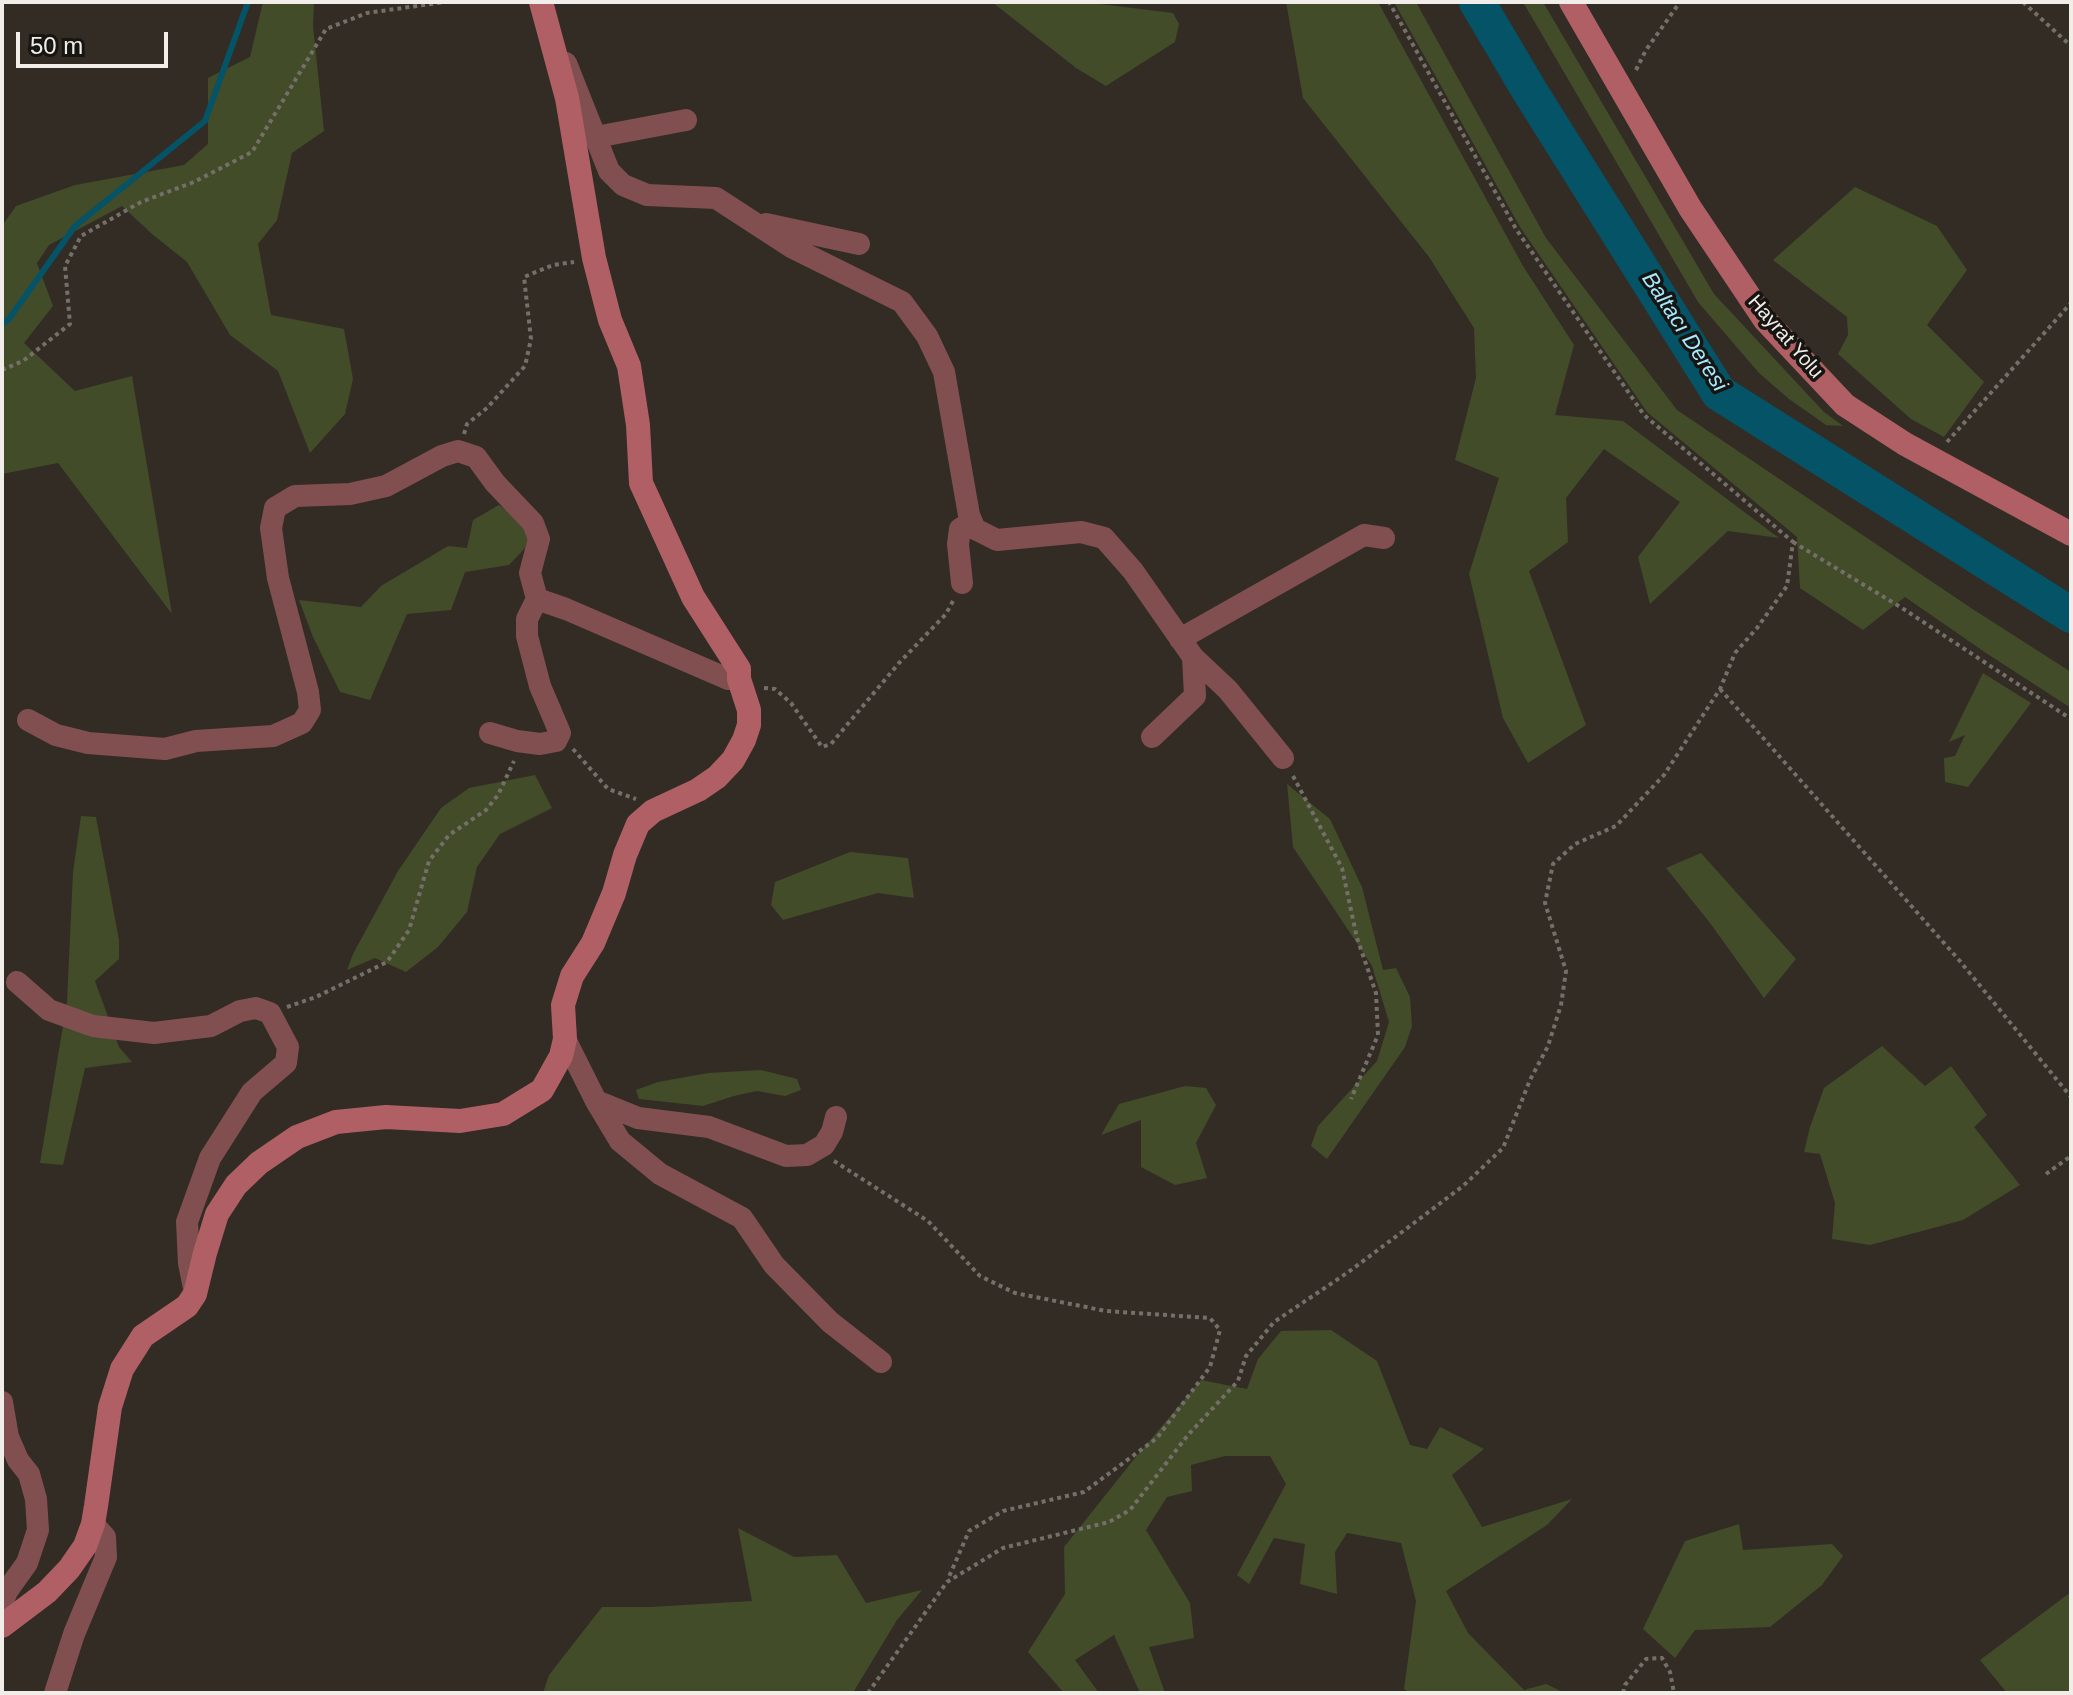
<!DOCTYPE html>
<meta charset="utf-8">
<style>
body{margin:0}
#map{position:relative;width:2073px;height:1695px;overflow:hidden;background:#322c25;font-family:Arial,sans-serif}
canvas{display:block}
.frame{position:absolute;inset:0;border:4px solid #f1eee9;pointer-events:none}
.scale{position:absolute;left:16px;top:32px;width:152px;height:36px;box-sizing:border-box;border:4px solid #f1eee9;border-top:0;padding-left:10px;font-size:24px;line-height:28px;white-space:nowrap;color:#f1eee9;-webkit-text-stroke:6px #171512;paint-order:stroke}
</style>
<div id="map">
<canvas width="2073" height="1695"></canvas>
<div class="frame"></div>
<div class="scale">50 m</div>
</div>
<script>
const g = document.querySelector('canvas').getContext('2d');
g.lineJoin = 'round';
function fillPath(path, color) { g.fillStyle = color; g.fill(path, 'evenodd'); }
const poly = rows => new Path2D(rows.map(r => 'M' + r).join(''));
function strokePath(path, color, width, dash) { g.strokeStyle = color; g.lineWidth = width; g.lineCap = dash ? 'butt' : 'round'; g.setLineDash(dash || []); g.stroke(path); }
function label(font, color, halo, rows, align = 'center') {
  g.font = font + ' Arial,sans-serif'; g.lineWidth = 7; g.setLineDash([]); g.textBaseline = 'middle'; g.strokeStyle = halo; g.fillStyle = color; for (const [text, x, y, turn = 0] of rows) {
    g.save(); g.translate(x, y); g.rotate((+turn || 0) * Math.PI / 180); g.textAlign = isNaN(turn) ? turn : align; if (halo) g.strokeText(text, 0, 0); g.fillText(text, 0, 0); g.restore();
  }
}
const green = poly([
 [263,2,314,2,313,26,324,131,292,153,277,220,258,244,271,315,344,329,353,379,345,414,310,453,278,371,230,335,187,262,152,234,122,206,49,245,37,263,53,306,24,343,75,391,132,376,172,614,58,463,2,474,2,226,16,206,75,185,184,165,208,144,208,78,250,57],
 [992,2,1084,2,1173,13,1179,24,1175,42,1106,86,1076,68],
 [1286,2,1378,2,1523,266,1574,345,1555,415,1623,421,1779,538,1728,531,1650,604,1638,557,1680,502,1604,449,1566,498,1568,542,1529,571,1586,725,1528,763,1503,718,1469,574,1499,478,1455,460,1476,378,1474,328,1429,257,1303,98],
 [1394,2,1416,2,1546,238,1677,410,1971,608,2071,672,2071,708,1986,653,1905,597,1863,630,1800,588,1797,537,1647,412,1520,227],
 [1523,2,1543,2,1714,294,1824,412,1843,426,1826,425,1789,399,1759,373,1698,302],
 [1855,187,1937,226,1967,270,1927,325,1984,382,1944,437,1911,419,1838,354,1848,335,1847,317,1773,260],
 [499,505,521,520,530,534,525,548,509,565,465,572,451,610,407,614,370,700,340,692,313,637,299,600,361,607,381,586,448,546,467,548,473,520],
 [1983,673,2031,703,1968,787,1945,782,1944,758,1955,756,1965,735,1949,742],
 [535,775,552,808,500,834,477,867,467,912,438,947,406,972,375,958,347,970,353,954,398,871,441,808,469,788],
 [1287,784,1330,819,1362,887,1383,970,1396,968,1410,997,1412,1026,1405,1047,1327,1159,1311,1146,1318,1126,1377,1061,1389,1022,1372,966,1293,847],
 [81,816,96,817,119,940,119,959,95,981,119,1047,132,1062,85,1068,63,1165,40,1163,67,1002,73,872],
 [850,852,908,858,914,898,878,893,783,920,771,905,775,882],
 [1701,853,1796,959,1764,998,1710,923,1666,868],
 [1882,1046,1925,1086,1951,1066,1987,1115,1974,1127,2020,1185,1963,1220,1870,1245,1832,1239,1835,1203,1820,1154,1804,1152,1810,1127,1824,1088],
 [761,1070,797,1079,801,1090,785,1096,757,1091,734,1096,703,1106,639,1099,636,1090,658,1082,708,1073],
 [1185,1086,1206,1088,1216,1105,1196,1143,1207,1178,1175,1185,1141,1167,1141,1120,1101,1135,1119,1104],
 [1331,1330,1377,1361,1410,1445,1427,1449,1440,1427,1484,1449,1452,1475,1482,1527,1572,1499,1547,1525,1446,1591,1468,1633,1524,1690,1546,1684,1565,1693,1410,1693,1404,1689,1416,1601,1401,1543,1347,1533,1335,1552,1337,1594,1300,1584,1305,1544,1274,1538,1249,1584,1237,1575,1286,1484,1270,1456,1225,1456,1191,1465,1192,1491,1167,1497,1146,1530,1190,1603,1194,1638,1149,1647,1165,1693,1140,1693,1114,1635,1075,1660,1099,1693,1064,1693,1028,1652,1065,1594,1064,1547,1135,1458,1201,1380,1247,1389,1258,1359,1281,1331],
 [1739,1524,1743,1550,1832,1544,1843,1556,1822,1585,1770,1627,1695,1630,1675,1658,1643,1629,1685,1541],
 [738,1528,794,1557,837,1555,866,1603,922,1590,897,1620,854,1691,850,1693,749,1693,742,1691,739,1693,543,1693,549,1675,602,1607,651,1607,752,1601],
 [2071,1592,2071,1691,2068,1693,2007,1693,1980,1660]
]);
const stream = poly([
 [2,324,9,319,75,226,205,121,248,2]
]);
const river = poly([
 [1477,2,1529,90,1719,393,2071,615]
]);
const path = poly([
 [2023,2,2071,46],
 [1636,70,1646,50,1680,2],
 [2,370,23,361,70,324,65,266,81,236,141,202,194,182,252,152,326,29,367,13,445,2],
 [464,434,467,424,487,408,525,366,531,339,524,277,553,265,574,262],
 [1947,442,2071,303],
 [1793,542,1902,608,2071,719],
 [764,688,775,689,791,703,822,747,831,744,899,663,946,614,953,601],
 [1720,689,1959,960,2071,1097],
 [573,749,608,789,636,799],
 [1293,776,1342,868,1357,938,1376,993,1378,1035,1351,1099],
 [287,1007,316,997,387,962,409,930,429,861,449,835,486,810,498,795,514,761],
 [834,1161,928,1221,980,1276,1015,1293,1106,1311,1210,1318,1220,1330,1210,1367,1157,1438,1084,1492,1003,1511,969,1531,948,1579],
 [2046,1174,2071,1156],
 [868,1693,947,1582,1003,1548,1109,1522,1130,1510,1188,1435,1238,1381,1246,1356,1274,1322,1347,1273,1402,1232,1463,1186,1503,1148,1530,1080,1548,1046,1561,1005,1566,971,1545,903,1553,864,1575,844,1616,826,1664,775,1720,689,1735,653,1757,628,1787,586,1793,542,1644,415,1516,229,1389,2],
 [1623,1693,1625,1685,1646,1659,1662,1658,1670,1672,1674,1693]
]);
const street = poly([
 [566,63,609,171,623,185,647,195,716,198,793,248,902,302,927,336,944,372,969,515,975,529,997,540,1081,532,1104,538,1133,571,1193,657,1195,696,1152,737],
 [596,137,686,120],
 [766,224,859,244],
 [962,583,958,544,960,529,971,522],
 [1180,639,1364,535,1384,538],
 [1193,657,1228,690,1283,758],
 [28,720,56,735,88,743,165,749,196,741,273,736,302,723,310,710,308,692,278,578,271,528,275,508,295,496,350,494,386,486,442,456,458,451,476,457,495,483,533,523,539,539,530,573,537,599,566,609,728,679,739,679],
 [490,733,517,741,540,744,556,741,560,733,540,686,527,636,527,619,537,599],
 [17,982,49,1010,93,1026,154,1033,211,1026,240,1011,256,1008,270,1013,288,1047,286,1063,252,1092,210,1158,187,1222,189,1263,195,1293],
 [565,1039,596,1101,620,1141,660,1174,742,1218,774,1265,830,1322,881,1362],
 [596,1101,638,1118,709,1127,786,1156,807,1155,824,1145,832,1132,836,1117],
 [2,1402,8,1437,18,1460,29,1474,36,1499,38,1530,27,1563,7,1591,2,1604],
 [55,1693,74,1634,106,1557,105,1537,93,1524]
]);
const secondary = poly([
 [1571,2,1690,208,1765,320,1845,405,1905,444,2071,534],
 [2,1626,47,1592,69,1569,85,1546,93,1524,96,1506,110,1407,122,1369,143,1336,187,1306,195,1294,205,1253,217,1214,236,1185,259,1163,297,1137,336,1122,386,1117,460,1121,503,1114,542,1090,561,1056,565,1039,563,1005,572,976,593,943,614,893,625,855,638,824,653,811,698,790,717,777,733,760,744,740,749,725,749,710,739,679,739,669,693,597,641,483,638,425,629,366,610,320,594,258,567,98,541,2]
]);
const streetNames = [
 ["Hayrat Yolu",1785,337,49]
];
const waterNames = [
 ["Baltacı Deresi",1684,332,57]
];
fillPath(green, '#424c29');
strokePath(stream, '#055366', 6);
strokePath(river, '#055366', 36);
strokePath(path, '#746f69', 4, [4, 4]);
strokePath(street, '#824f51', 22);
strokePath(secondary, '#b06064', 24);
label('20px', '#f1eee9', '#171512', streetNames);
label('italic 22px', '#a7e9ff', '#171512', waterNames);
</script>
